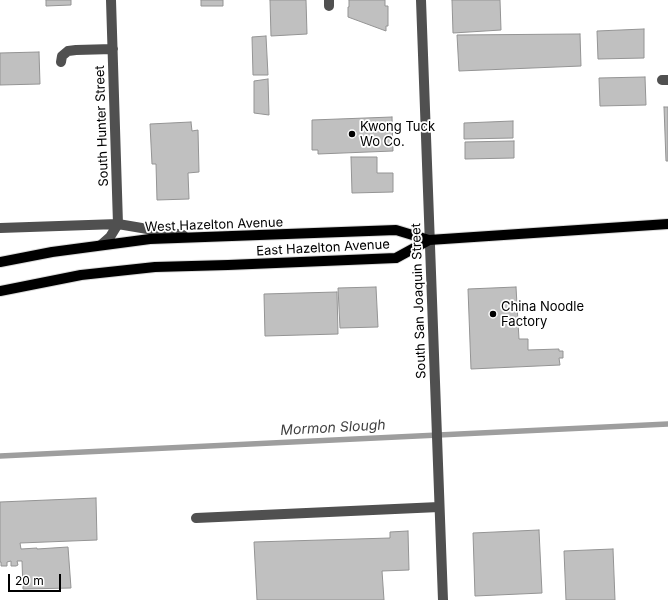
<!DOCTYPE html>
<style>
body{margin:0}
#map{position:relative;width:668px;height:600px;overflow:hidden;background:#fff;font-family:Inter,sans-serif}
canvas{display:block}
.scale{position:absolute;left:8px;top:574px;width:53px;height:18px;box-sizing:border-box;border:2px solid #000;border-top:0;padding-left:5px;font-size:12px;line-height:14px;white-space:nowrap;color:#000;-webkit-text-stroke:3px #fff;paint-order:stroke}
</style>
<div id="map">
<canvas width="668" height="600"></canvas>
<div class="scale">20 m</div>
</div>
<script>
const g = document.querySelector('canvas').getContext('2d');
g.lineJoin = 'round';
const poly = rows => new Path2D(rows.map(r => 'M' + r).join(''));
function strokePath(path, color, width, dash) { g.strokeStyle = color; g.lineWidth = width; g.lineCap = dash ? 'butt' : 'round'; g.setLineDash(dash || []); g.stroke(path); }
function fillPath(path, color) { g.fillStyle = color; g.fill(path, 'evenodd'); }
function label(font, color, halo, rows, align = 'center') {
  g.font = font + ' Inter,sans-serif'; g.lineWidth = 3.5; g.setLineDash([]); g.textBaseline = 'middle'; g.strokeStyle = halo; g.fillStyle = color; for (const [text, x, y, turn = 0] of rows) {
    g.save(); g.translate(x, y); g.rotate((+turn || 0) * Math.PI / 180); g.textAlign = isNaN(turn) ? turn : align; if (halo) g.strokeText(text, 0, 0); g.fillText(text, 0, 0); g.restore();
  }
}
const stream = poly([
 [0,456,668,424]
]);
const building = poly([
 [46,0,71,0,71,5,46,6,46,0],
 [201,0,223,0,223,6,201,6,201,0],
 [270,0,306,0,307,34,271,36,270,0],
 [349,0,385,0,385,6,388,6,388,26,386,26,386,31,348,17,348,7,349,7,349,0],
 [452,0,500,0,501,30,453,33,452,0],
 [644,29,644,58,598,59,597,31,644,29],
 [580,34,581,66,459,71,457,35,580,34],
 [266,36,268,75,253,75,252,37,266,36],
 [39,52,40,84,0,85,0,53,39,52],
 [645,77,646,105,600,106,599,78,645,77],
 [268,79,269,115,254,113,254,81,268,79],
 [664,107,668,107,668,161,666,161,664,107],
 [392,117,393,151,318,154,318,150,312,150,312,120,392,117],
 [513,121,513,138,464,139,464,123,513,121],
 [191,122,192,131,198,130,199,172,188,173,189,199,157,200,156,164,152,164,150,124,191,122],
 [514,141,514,158,465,159,465,142,514,141],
 [351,157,377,157,377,173,393,173,393,192,352,193,351,157],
 [376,287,378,327,340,328,338,288,376,287],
 [516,287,519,339,528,339,528,350,559,349,559,351,563,351,563,358,559,358,560,365,471,369,468,289,516,287],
 [337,292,338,334,265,336,264,294,337,292],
 [96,498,97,540,20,543,21,549,37,548,37,549,68,547,71,588,23,589,22,561,17,561,18,565,16,566,11,566,11,561,7,562,7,566,1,566,1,562,0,562,0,502,96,498],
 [539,530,542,593,475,596,473,533,539,530],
 [408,531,409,570,382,571,384,600,257,600,254,542,390,538,390,532,408,531],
 [613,549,615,600,566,600,564,551,613,549]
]);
const minor = poly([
 [329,0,329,6],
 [421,0,443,600],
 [61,62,62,56,68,51,76,50,113,49],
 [662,80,668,80],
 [0,228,118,224,183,235],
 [101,245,110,237,118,224,111,0],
 [196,518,439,507]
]);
const major = poly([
 [0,262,52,252,150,239,396,230,429,240],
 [0,291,81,275,155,267,228,265,396,258,429,240,668,224]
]);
const markers = [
 [352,134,4,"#000"],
 [493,314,4,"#000"]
];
const streetNames = [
 ["South Hunter Street",102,126,-92],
 ["West Hazelton Avenue",214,225,-2],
 ["East Hazelton Avenue",323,248,-3],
 ["South San Joaquin Street",419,301,-92]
];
const poiNames = [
 ["Kwong Tuck",360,127],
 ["Wo Co.",360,142],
 ["China Noodle",501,307],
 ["Factory",501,322]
];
const waterNames = [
 ["Mormon Slough",333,428,-3]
];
strokePath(stream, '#9e9e9e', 5.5);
fillPath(building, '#c0c0c0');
strokePath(building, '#949494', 1);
strokePath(major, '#dbdbdb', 12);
strokePath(minor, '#505050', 10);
strokePath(major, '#000', 10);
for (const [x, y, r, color] of markers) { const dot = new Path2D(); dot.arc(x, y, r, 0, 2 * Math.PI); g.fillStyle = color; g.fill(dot); strokePath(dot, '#fff', 1.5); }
label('13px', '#000', '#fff', streetNames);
label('13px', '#000', '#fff', poiNames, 'left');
label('italic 14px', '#3f3f3f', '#fff', waterNames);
</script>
